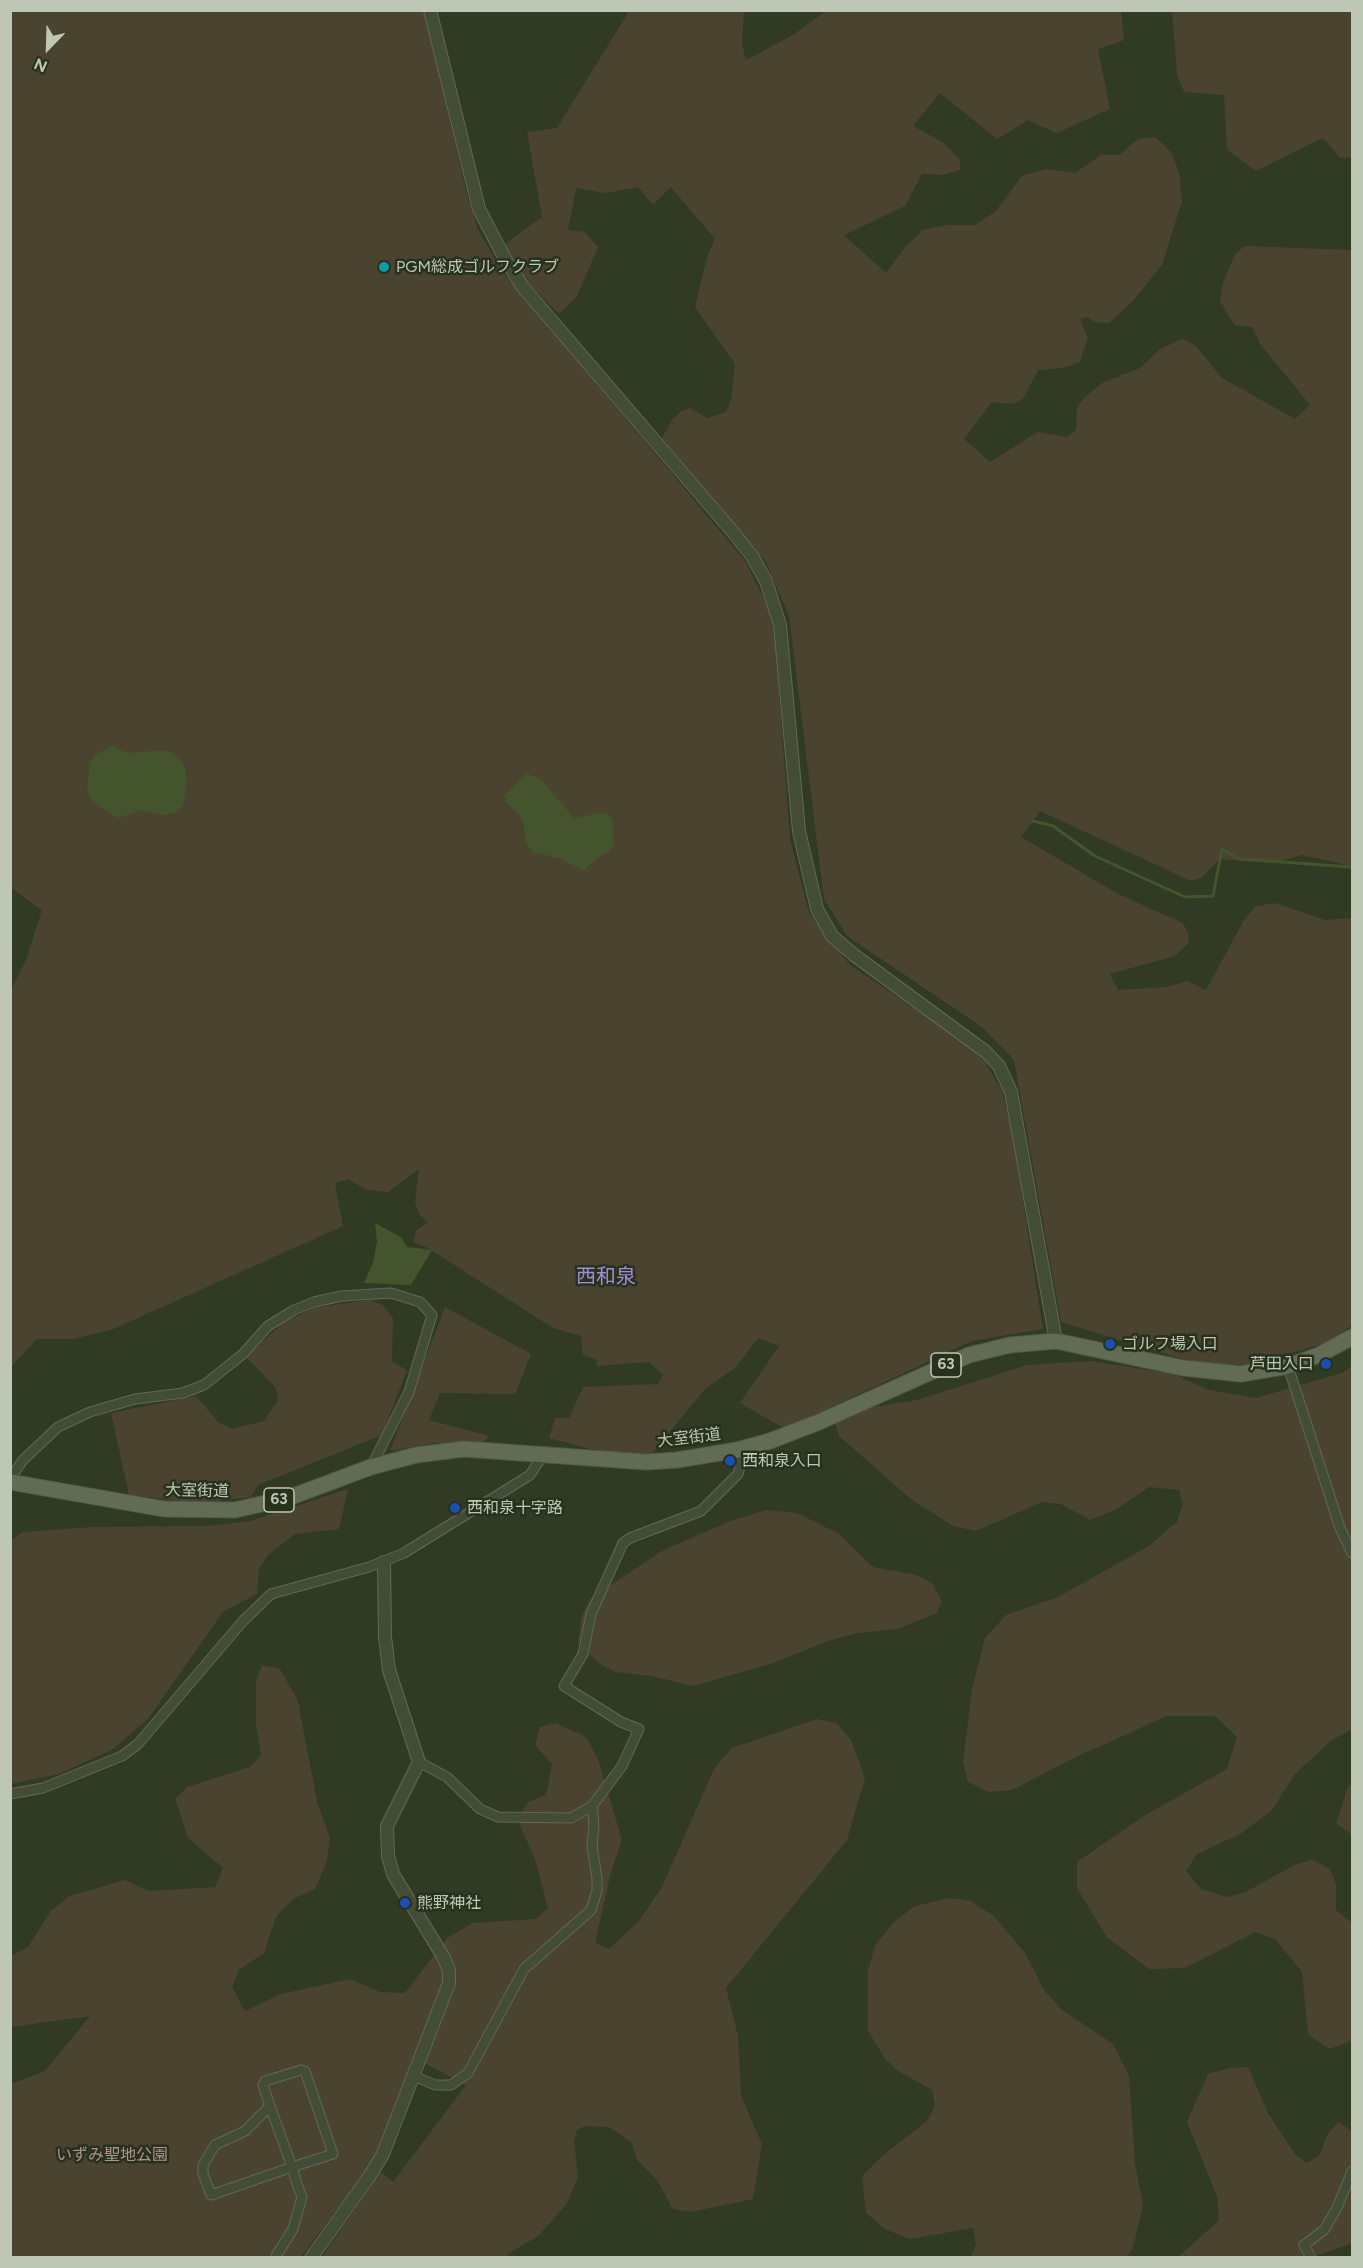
<!DOCTYPE html>
<meta charset="utf-8">
<style>
body{margin:0}
#map{position:relative;width:1363px;height:2268px;overflow:hidden;background:#313b24;font-family:Figtree,sans-serif}
canvas{display:block}
.frame{position:absolute;inset:0;border:12px solid #bec7b3;pointer-events:none}
.north{position:absolute;left:18px;top:18px;width:60px;height:60px;-webkit-text-stroke:4px #28311d;paint-order:stroke;rotate:203deg;font-size:16px;font-weight:700;line-height:24px;text-align:center;color:#bec7b3}
.north::after{content:'';display:block;margin:auto;width:21px;height:27px;background:#bec7b3;clip-path:polygon(50% 0,100% 100%,50% 72%,0 100%)}
</style>
<div id="map">
<canvas width="1363" height="2268"></canvas>
<div class="frame"></div>
<div class="north">N</div>
</div>
<script>
const g = document.querySelector('canvas').getContext('2d');
g.lineJoin = 'round';
function fillPath(path, color) { g.fillStyle = color; g.fill(path, 'evenodd'); }
const poly = rows => new Path2D(rows.map(r => 'M' + r).join(''));
function strokePath(path, color, width, dash) { g.strokeStyle = color; g.lineWidth = width; g.lineCap = dash ? 'butt' : 'round'; g.setLineDash(dash || []); g.stroke(path); }
function label(font, color, halo, rows, align = 'center') {
  g.font = font + ' Figtree,"Noto Sans JP",sans-serif'; g.lineWidth = 5; g.setLineDash([]); g.textBaseline = 'middle'; g.strokeStyle = halo; g.fillStyle = color; for (const [text, x, y, turn = 0] of rows) {
    g.save(); g.translate(x, y); g.rotate((+turn || 0) * Math.PI / 180); g.textAlign = isNaN(turn) ? turn : align; if (halo) g.strokeText(text, 0, 0); g.fillText(text, 0, 0); g.restore();
  }
}
const green = poly([
 [1121,10,1124,40,1098,49,1110,109,1057,133,1028,120,997,139,940,93,913,126,944,143,960,160,960,170,942,175,922,174,905,206,844,235,886,273,906,246,923,230,946,225,975,225,995,212,1022,176,1046,169,1075,173,1101,155,1119,155,1138,139,1155,137,1171,152,1179,172,1182,201,1162,265,1132,302,1109,323,1095,322,1087,317,1080,320,1088,338,1080,362,1064,368,1038,370,1023,399,1012,404,992,402,964,439,990,462,1038,432,1067,437,1076,430,1077,407,1085,397,1102,383,1140,368,1160,349,1182,339,1195,345,1222,378,1295,419,1310,405,1260,344,1252,327,1235,325,1229,317,1220,300,1223,282,1235,255,1244,246,1352,250,1352,866,1302,855,1273,863,1219,859,1201,878,1191,881,1040,811,1021,837,1120,895,1183,923,1188,933,1189,943,1175,956,1110,974,1118,990,1166,987,1187,981,1206,990,1244,920,1256,906,1275,903,1325,920,1352,918,1352,1325,1330,1342,1248,1365,1198,1364,1061,1322,1014,1060,982,1027,847,936,824,899,789,616,766,562,662,438,672,420,681,411,690,408,707,418,726,412,731,400,735,364,695,307,707,257,715,239,671,187,653,205,638,187,606,193,576,188,568,230,585,232,598,247,577,296,559,314,527,282,505,244,542,217,527,132,557,128,629,11,744,11,742,44,746,60,793,35,826,11],
 [11,11,424,11,467,195,478,230,502,271,746,562,769,610,775,640,790,839,809,913,850,965,966,1043,985,1062,1001,1089,1011,1125,1043,1329,972,1341,785,1429,740,1403,779,1346,758,1338,736,1367,706,1388,652,1453,640,1455,602,1452,549,1438,555,1418,569,1418,583,1387,658,1384,663,1375,649,1362,597,1366,597,1360,583,1355,581,1336,553,1328,428,1248,413,1242,416,1231,428,1222,419,1214,415,1202,419,1169,388,1192,366,1190,349,1179,335,1183,343,1226,111,1330,73,1339,37,1339,11,1367,11,990,26,960,42,910,11,888],
 [1172,11,1352,11,1352,157,1340,158,1323,138,1256,171,1227,150,1224,95,1184,92,1177,74],
 [369,1300,383,1305,393,1318,392,1362,407,1370,382,1435,258,1485,251,1497,200,1503,129,1495,111,1413,196,1396,218,1422,232,1429,264,1421,278,1400,276,1388,246,1357,283,1323,314,1308],
 [445,1307,531,1354,515,1394,440,1393,429,1420,489,1436,483,1443,434,1443,390,1451],
 [1092,1361,1173,1374,1209,1390,1256,1398,1342,1373,1352,1366,1352,1729,1332,1740,1295,1774,1272,1810,1242,1833,1197,1854,1186,1871,1201,1889,1227,1897,1246,1892,1294,1865,1312,1860,1330,1869,1336,1884,1336,1910,1352,1923,1352,2041,1329,2049,1308,2034,1302,1972,1275,1939,1255,1932,1185,1968,1149,1969,1107,1937,1077,1888,1077,1862,1144,1816,1227,1769,1237,1737,1215,1716,1167,1716,1074,1758,1012,1790,989,1792,968,1782,963,1762,972,1689,985,1638,1006,1615,1058,1597,1149,1546,1177,1522,1183,1504,1179,1490,1149,1487,1115,1510,1090,1520,1061,1504,1042,1502,976,1531,953,1526,912,1500,839,1436,832,1414,917,1400,1027,1365],
 [348,1489,339,1529,295,1534,268,1555,259,1569,257,1594,223,1612,148,1719,113,1749,59,1774,11,1784,11,1541,23,1532,93,1527,208,1526,250,1521],
 [766,1510,797,1513,839,1534,873,1567,916,1575,932,1583,942,1602,937,1613,898,1629,858,1633,828,1641,773,1663,693,1686,652,1676,615,1672,597,1662,578,1641,582,1616,590,1599,662,1551,730,1521],
 [262,1665,280,1669,298,1701,317,1802,330,1838,327,1861,315,1889,293,1899,276,1917,264,1953,239,1970,232,1987,245,2011,281,1994,350,1979,380,1992,405,1993,447,1938,473,1923,536,1919,548,1908,535,1859,517,1819,528,1802,546,1795,552,1764,535,1745,540,1727,556,1723,586,1737,598,1759,622,1840,611,1872,595,1943,609,1949,639,1921,662,1887,714,1769,732,1748,817,1719,836,1723,851,1740,865,1778,847,1840,726,1988,738,2036,741,2096,762,2144,753,2199,691,2212,673,2209,657,2180,638,2161,631,2142,609,2127,585,2126,577,2130,574,2141,578,2177,566,2205,538,2236,508,2254,507,2257,322,2257,381,2172,393,2182,466,2085,415,2058,376,2157,301,2257,11,2258,11,2084,45,2071,90,2016,11,2027,11,1956,28,1947,50,1912,69,1896,125,1880,149,1891,215,1887,223,1868,188,1838,175,1799,187,1787,250,1767,261,1755,256,1726,256,1680],
 [1352,1784,1352,1835,1336,1823,1348,1787],
 [950,1898,970,1901,994,1916,1025,1953,1044,1990,1062,2010,1113,2044,1129,2076,1135,2163,1143,2206,1133,2247,1127,2257,971,2257,976,2244,973,2228,910,2239,885,2229,866,2213,862,2176,882,2156,927,2121,935,2105,932,2090,898,2071,886,2060,868,2031,868,1971,875,1945,894,1922,915,1906],
 [1248,2067,1269,2115,1295,2154,1306,2163,1319,2156,1328,2133,1339,2122,1352,2132,1352,2243,1313,2257,1177,2258,1219,2220,1217,2196,1187,2122,1208,2074,1230,2068]
]);
const water = poly([
 [114,746,126,753,164,750,174,753,182,761,186,771,186,790,183,806,177,812,163,815,141,810,118,818,92,801,87,788,90,761,96,754],
 [526,773,541,780,575,819,597,813,607,814,612,819,614,844,610,852,601,855,583,871,562,859,533,852,525,841,524,824,520,815,507,803,504,796],
 [375,1223,401,1237,407,1247,432,1250,411,1285,364,1283,373,1263,377,1241]
]);
const stream = poly([
 [1033,821,1053,826,1095,856,1185,897,1213,896,1222,849,1239,859,1352,867]
]);
const minor = poly([
 [1288,1366,1340,1528,1352,1553],
 [10,1479,23,1460,58,1427,90,1412,135,1399,183,1393,204,1385,243,1354,268,1326,294,1310,314,1302,342,1296,391,1293,420,1302,432,1315,409,1392,371,1467],
 [419,1762,447,1777,480,1809,498,1817,571,1818,592,1806,622,1766,639,1729,621,1722,564,1686,583,1654,591,1614,623,1543,630,1538,701,1511,738,1474,740,1467,737,1450],
 [10,1794,43,1788,122,1756,138,1744,243,1621,271,1594,369,1567,404,1553,530,1475,543,1455],
 [414,2076,435,2085,451,2085,468,2073,524,1969,591,1910,597,1891,597,1878,592,1846,594,1826,592,1806],
 [270,2106,245,2131,215,2145,203,2165,203,2174,211,2195,292,2167,333,2154,305,2071,301,2070,265,2081,263,2085,270,2106,292,2167,297,2184,302,2197,293,2229,276,2256],
 [1311,2258,1304,2245,1324,2230,1337,2208,1352,2171]
]);
const tertiary = poly([
 [430,10,479,209,504,257,522,286,732,531,752,556,766,581,780,625,799,831,817,909,832,936,854,955,986,1052,999,1066,1011,1092,1056,1341],
 [311,2258,369,2177,383,2154,449,1983,449,1971,444,1958,393,1874,388,1856,387,1826,419,1762,389,1670,385,1637,384,1562]
]);
const primary = poly([
 [10,1482,164,1509,235,1510,288,1498,371,1467,416,1455,464,1449,646,1462,677,1460,737,1450,770,1441,819,1422,969,1355,1010,1345,1056,1341,1183,1368,1241,1374,1288,1366,1319,1355,1352,1337]
]);
const markers = [
 [384,267,6,"#0f9aa8"],
 [1110,1344,6,"#1a4fb4"],
 [1326,1364,6,"#1a4fb4"],
 [730,1461,6,"#1a4fb4"],
 [455,1508,6,"#1a4fb4"],
 [405,1903,6,"#1a4fb4"]
];
const shields = [
 [946,1365,30],
 [279,1500,30]
];
const shieldNames = [
 ["63",946,1365],
 ["63",279,1500]
];
const poiNames = [
 ["PGM総成ゴルフクラブ",396,267],
 ["ゴルフ場入口",1122,1344],
 ["芦田入口",1314,1364,"right"],
 ["西和泉入口",742,1461],
 ["西和泉十字路",467,1508],
 ["熊野神社",417,1903]
];
const streetNames = [
 ["大室街道",689,1438,-7],
 ["大室街道",197,1491,1]
];
const parkNames = [
 ["いずみ聖地公園",112,2155]
];
const quarterNames = [
 ["西和泉",606,1277]
];
fillPath(green, '#4a4330');
fillPath(water, '#44552d');
strokePath(stream, '#44552d', 3);
strokePath(minor, '#616a56', 11);
strokePath(tertiary, '#616a56', 14);
strokePath(primary, '#4f5844', 17);
strokePath(minor, '#434c37', 9);
strokePath(tertiary, '#434c37', 12);
strokePath(primary, '#626c55', 15);
for (const [x, y, r, color] of markers) { const dot = new Path2D(); dot.arc(x, y, r, 0, 2 * Math.PI); g.fillStyle = color; g.fill(dot); strokePath(dot, '#28311d', 2); }
for (const [x, y, w] of shields) { const box = new Path2D(); box.roundRect(x - w / 2, y - 12, w, 24, 4.5); g.fillStyle = '#28311d'; g.fill(box); strokePath(box, '#bec7b3', 1.5); }
label('bold 15px', '#bec7b3', null, shieldNames);
label('16px', '#bec7b3', '#28311d', poiNames, 'left');
label('16px', '#bec7b3', '#28311d', streetNames);
label('16px', '#b19390', '#28311d', parkNames);
label('20px', '#a38bdc', '#28311d', quarterNames);
</script>
